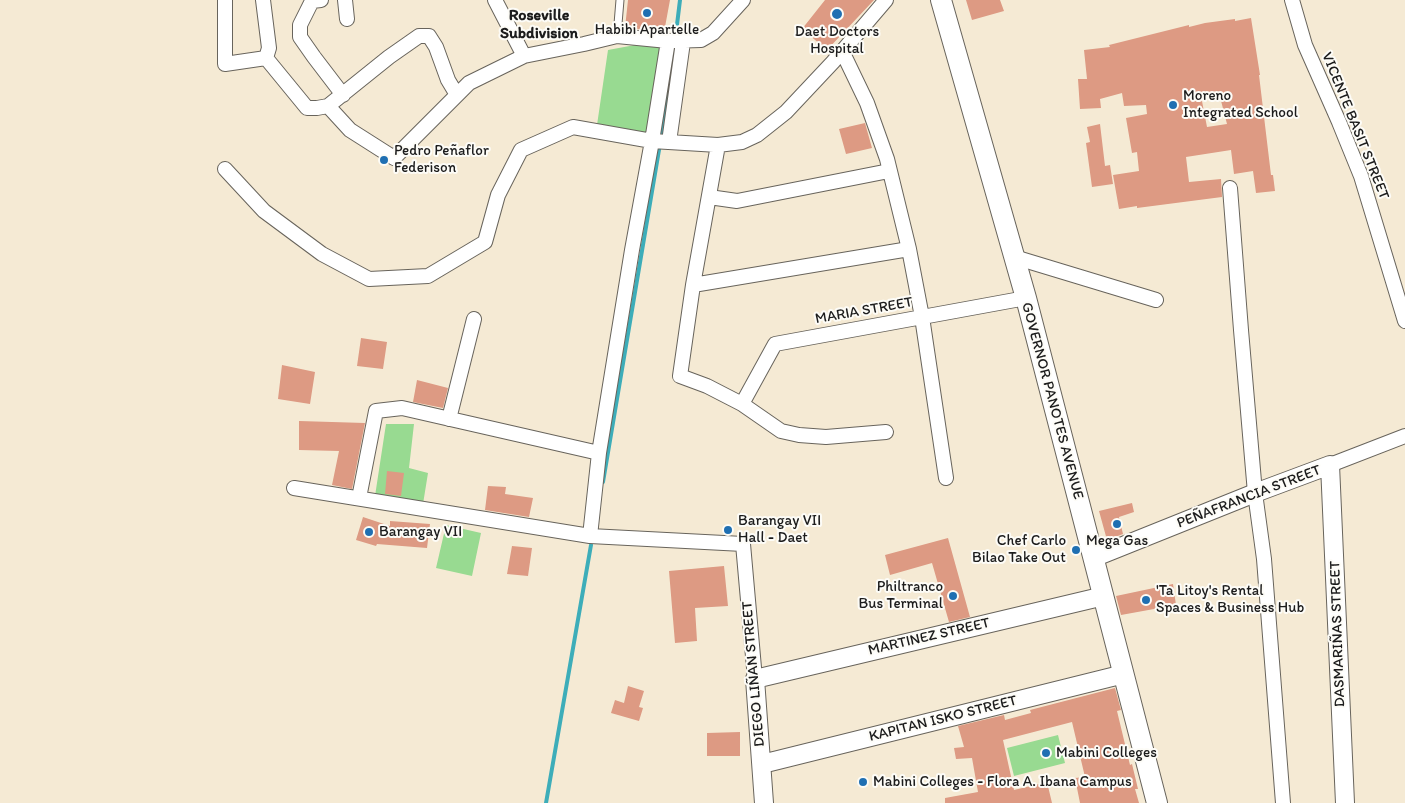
<!DOCTYPE html>
<meta charset="utf-8">
<style>
body{margin:0}
canvas{display:block;background:#f5ead4}
</style>
<canvas width="1405" height="803"></canvas>
<script>
const g = document.querySelector('canvas').getContext('2d');
g.lineJoin = 'round';
function fillPath(path, color) { g.fillStyle = color; g.fill(path, 'evenodd'); }
const poly = rows => new Path2D(rows.map(r => 'M' + r).join(''));
function strokePath(path, color, width, dash) { g.strokeStyle = color; g.lineWidth = width; g.lineCap = dash ? 'butt' : 'round'; g.setLineDash(dash || []); g.stroke(path); }
function label(font, color, halo, rows, align = 'center') {
  g.font = font + ' Itim,sans-serif'; g.lineWidth = 4; g.setLineDash([]); g.textBaseline = 'middle'; g.strokeStyle = halo; g.fillStyle = color; for (const [text, x, y, turn = 0] of rows) {
    g.save(); g.translate(x, y); g.rotate((+turn || 0) * Math.PI / 180); g.textAlign = isNaN(turn) ? turn : align; if (halo) g.strokeText(text, 0, 0); g.fillText(text, 0, 0); g.restore();
  }
}
const green = poly([
 [635,45,661,46,649,133,597,125,608,50],
 [386,424,414,424,409,468,428,473,423,504,375,496],
 [446,525,481,533,472,576,436,568],
 [1058,735,1065,763,1014,776,1007,748]
]);
const stream = poly([
 [676,33,680,0],
 [662,133,671,64],
 [603,482,660,144],
 [546,803,591,545]
]);
const building = poly([
 [628,0,670,0,665,27,647,30,625,28],
 [825,0,874,0,827,50,802,29],
 [966,0,1000,0,1004,11,972,20],
 [1251,18,1260,75,1259,75,1271,175,1273,175,1275,191,1256,193,1253,171,1234,174,1231,150,1186,157,1189,182,1221,179,1222,197,1137,208,1137,206,1119,209,1113,175,1139,171,1137,152,1132,153,1126,118,1147,114,1146,105,1124,106,1122,93,1100,99,1101,108,1080,109,1078,79,1087,79,1084,50,1110,47,1109,45,1189,25,1189,27,1205,23,1235,19,1235,21],
 [1219,93,1227,124,1207,127,1201,96],
 [865,123,872,148,846,154,839,129],
 [1100,124,1105,166,1110,165,1113,184,1092,187,1086,143,1090,142,1087,127],
 [361,338,387,342,383,369,357,366],
 [282,365,315,372,310,404,278,399],
 [417,380,448,388,443,408,413,402],
 [299,421,365,423,352,489,332,485,339,451,299,450],
 [387,471,404,473,401,496,385,494],
 [488,486,506,487,505,494,533,498,529,517,485,510],
 [1132,503,1134,512,1119,517,1123,534,1107,540,1099,511],
 [363,517,390,526,390,521,430,524,427,548,377,544,376,546,356,540],
 [948,538,970,617,949,622,932,563,890,575,885,555],
 [512,546,532,548,528,576,507,574],
 [724,566,728,606,695,608,697,641,675,643,669,571],
 [1173,584,1176,605,1121,615,1116,596],
 [628,686,644,691,639,707,643,708,639,721,611,713,615,700,624,703],
 [1115,688,1121,710,1117,711,1130,765,1132,764,1138,789,1135,789,1139,803,1080,803,1075,778,1085,777,1072,722,1003,740,1014,790,1047,782,1052,803,945,803,945,798,978,792,972,758,956,759,954,748,964,747,958,726,1004,715,1005,720,1031,713,1030,710],
 [740,732,740,756,707,756,707,733]
]);
const service = poly([
 [617,36,620,0]
]);
const minor = poly([
 [225,0,225,64,266,58,307,108,317,108,328,106],
 [263,0,269,48,266,58],
 [321,0,312,1,300,25,300,37,314,57,343,95],
 [345,0,347,19],
 [495,0,524,56],
 [1292,0,1305,45,1339,122,1361,176,1405,321],
 [842,51,867,103,887,159,909,249,922,317,946,478],
 [457,95,394,158,350,130,328,106,389,57,419,36,429,36,436,47,448,80,457,95,469,83,524,56,584,44,617,36,668,41,701,40,713,33,743,0],
 [669,142,683,42],
 [718,145,693,285,680,376,707,386,742,404,781,431,799,435,826,437,886,432],
 [225,169,264,211,322,254,369,279,428,276,485,242,498,195,521,150,573,127,652,141,718,145,742,142,757,135,786,112,833,62,886,0],
 [1230,188,1241,330,1255,493,1264,559,1283,803],
 [709,197,737,201,889,171],
 [1014,257,1156,300],
 [693,285,909,249],
 [742,404,775,344,1026,298],
 [449,419,474,319],
 [1330,465,1405,436],
 [294,488,590,536,743,544,755,679],
 [359,498,376,411,402,408,599,453],
 [590,536,599,453,632,250,652,141,668,41]
]);
const tertiary = poly([
 [1093,558,1255,493,1330,465,1345,803],
 [762,764,1124,674],
 [764,803,755,679,1104,596]
]);
const secondary = poly([
 [941,0,1026,298,1157,803]
]);
const markers = [
 [647,13,5,"#1f6fb2"],
 [837,14,6,"#1f6fb2"],
 [1173,105,5,"#1f6fb2"],
 [384,160,5,"#1f6fb2"],
 [1117,524,5,"#1f6fb2"],
 [728,530,5,"#1f6fb2"],
 [369,532,5,"#1f6fb2"],
 [1076,550,5,"#1f6fb2"],
 [953,596,5,"#1f6fb2"],
 [1146,600,5,"#1f6fb2"],
 [1046,753,5,"#1f6fb2"],
 [863,782,5,"#1f6fb2"]
];
const poiNames = [
 ["Habibi Apartelle",647,30,"center"],
 ["Daet Doctors",837,32,"center"],
 ["Hospital",837,49,"center"],
 ["Moreno",1183,96],
 ["Integrated School",1183,113],
 ["Pedro Peñaflor",394,151],
 ["Federison",394,168],
 ["Barangay VII",738,521],
 ["Hall - Daet",738,538],
 ["Barangay VII",379,532],
 ["Chef Carlo",1066,541,"right"],
 ["Bilao Take Out",1066,558,"right"],
 ["Mega Gas",1117,541,"center"],
 ["Philtranco",943,587,"right"],
 ["Bus Terminal",943,604,"right"],
 ["'Ta Litoy's Rental",1156,591],
 ["Spaces & Business Hub",1156,608],
 ["Mabini Colleges",1056,753],
 ["Mabini Colleges - Flora A. Ibana Campus",873,782]
];
const streetNames = [
 ["VICENTE BASIT STREET",1355,126,68],
 ["MARIA STREET",864,311,-10],
 ["GOVERNOR PANOTES AVENUE",1052,401,75],
 ["PEÑAFRANCIA STREET",1249,497,-21],
 ["DASMARIÑAS STREET",1338,634,-92],
 ["MARTINEZ STREET",929,637,-13],
 ["DIEGO LIÑAN STREET",754,674,-95],
 ["KAPITAN ISKO STREET",943,719,-14]
];
const neighbourhoodNames = [
 ["Roseville",539,16],
 ["Subdivision",539,34]
];
fillPath(green, '#98da91');
strokePath(stream, '#3dadb9', 4);
fillPath(building, '#dd9a83');
strokePath(service, '#68645c', 9);
strokePath(minor, '#68645c', 16);
strokePath(tertiary, '#68645c', 20);
strokePath(secondary, '#68645c', 22);
strokePath(service, '#fff', 7);
strokePath(minor, '#fff', 14);
strokePath(tertiary, '#fff', 18);
strokePath(secondary, '#fff', 20);
for (const [x, y, r, color] of markers) { const dot = new Path2D(); dot.arc(x, y, r, 0, 2 * Math.PI); g.fillStyle = color; g.fill(dot); strokePath(dot, '#fdfcf7', 2); }
label('15px', '#1c1c1c', '#fdfcf7', poiNames, 'left');
label('15px', '#1c1c1c', '#fdfcf7', streetNames);
label('bold 16px', '#1c1c1c', '#fdfcf7', neighbourhoodNames);
</script>
